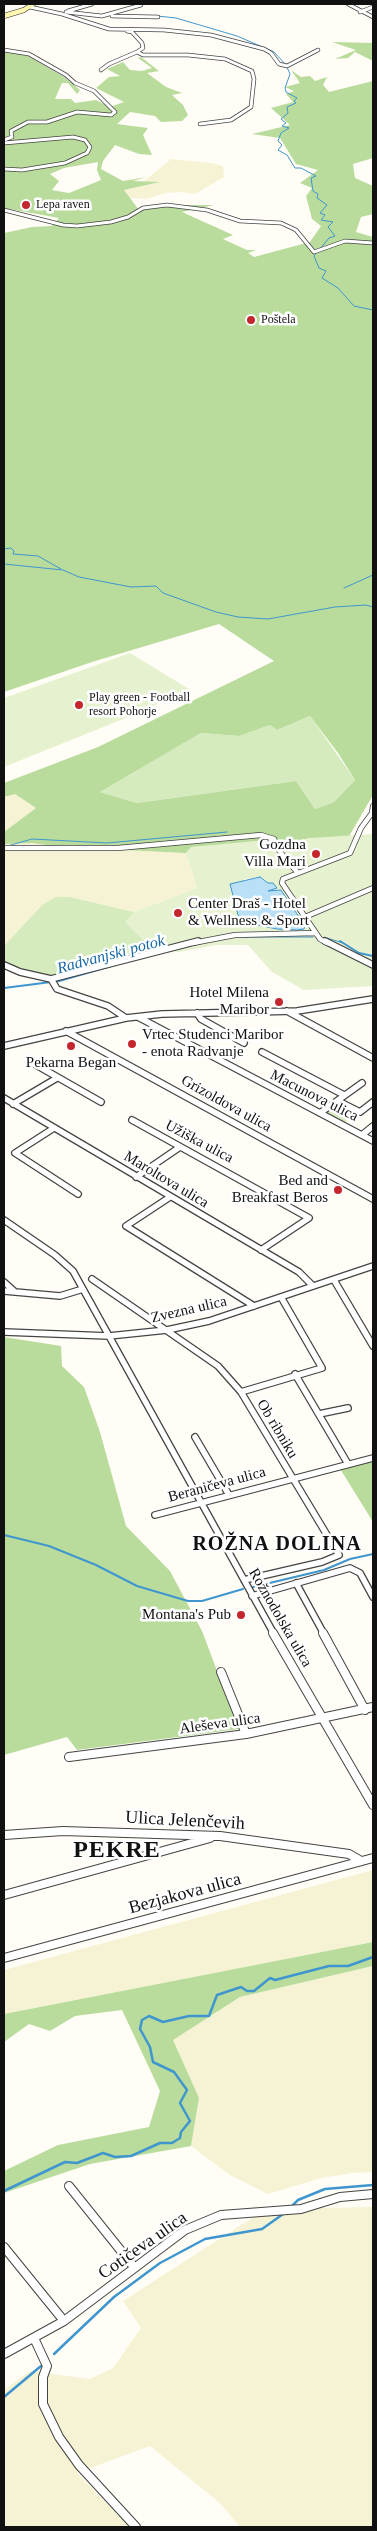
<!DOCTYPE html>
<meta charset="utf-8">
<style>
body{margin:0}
#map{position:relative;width:377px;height:2531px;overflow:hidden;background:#fffdf5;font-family:Georgia,serif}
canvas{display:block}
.frame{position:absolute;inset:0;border:5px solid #111;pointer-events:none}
</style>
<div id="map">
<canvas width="377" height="2531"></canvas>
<div class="frame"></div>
</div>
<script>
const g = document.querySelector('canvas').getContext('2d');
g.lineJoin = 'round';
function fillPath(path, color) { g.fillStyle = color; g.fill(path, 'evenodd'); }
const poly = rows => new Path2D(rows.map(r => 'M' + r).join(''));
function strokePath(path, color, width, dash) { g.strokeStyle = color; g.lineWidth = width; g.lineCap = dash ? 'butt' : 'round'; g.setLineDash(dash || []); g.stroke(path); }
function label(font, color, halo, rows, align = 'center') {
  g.font = font + ' Georgia,serif'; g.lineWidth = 5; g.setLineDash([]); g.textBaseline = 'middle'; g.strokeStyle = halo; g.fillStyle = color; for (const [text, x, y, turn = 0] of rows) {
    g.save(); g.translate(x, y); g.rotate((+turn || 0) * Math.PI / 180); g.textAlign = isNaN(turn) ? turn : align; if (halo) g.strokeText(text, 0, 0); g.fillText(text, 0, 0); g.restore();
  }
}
const farmland = poly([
 [171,159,212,163,223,166,224,177,195,194,179,192,165,193,147,199,130,198,124,190,157,183,143,182],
 [15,794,36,808,4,832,4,797],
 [32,843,60,847,186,853,197,888,134,912,70,897,42,905,4,946,4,844],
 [373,1870,373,1942,4,2014,4,1970],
 [373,1966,373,2172,352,2173,321,2178,268,2194,230,2175,191,2146,199,2098,172,2040,240,1997],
 [373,2207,373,2527,240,2527,221,2504,150,2446,77,2473,130,2527,4,2527,4,2390,30,2371,90,2379,113,2368,141,2328,123,2301,266,2209]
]);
const green = poly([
 [310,716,355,780,334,802,315,809,296,781,137,803,100,792,201,733,239,736,270,725,277,730],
 [56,897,70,897,134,912,126,923,154,950,51,979,4,965,4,946,42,905],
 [338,1104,358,1113,342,1124,323,1114]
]);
const forest = poly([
 [332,42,373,43,373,61,355,52,348,58,335,59,356,50],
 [4,51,28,56,64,77,80,90,77,94,68,83,62,83,55,99,71,99,75,103,96,100,110,107,124,102,96,88,109,77,120,76,107,69,123,62,130,70,142,71,152,68,138,58,141,57,159,71,147,73,166,87,182,93,172,95,183,105,188,115,182,121,161,122,155,116,130,112,117,124,148,128,143,135,152,155,139,154,115,145,103,161,101,169,123,181,147,177,133,181,160,182,124,190,139,210,153,205,214,205,182,212,233,235,223,239,247,250,256,250,248,253,254,257,310,242,321,226,312,219,306,196,312,188,300,183,318,170,296,164,280,138,252,134,290,125,271,108,293,102,286,94,294,91,285,87,300,83,291,70,301,77,310,76,315,81,327,77,323,85,329,92,373,81,373,158,353,164,355,178,373,186,373,214,361,217,356,232,373,237,373,795,344,845,310,838,279,845,192,847,186,853,60,847,32,843,4,844,4,832,36,808,15,794,4,797,4,783,98,747,274,661,219,624,92,662,4,692,4,233,32,227,52,226,59,218,4,208],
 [98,162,97,170,101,180,69,193,52,190,59,181,50,174,64,168],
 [310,716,338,753,355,780,334,802,315,809,296,781,137,803,100,792,201,733,239,736,270,725,277,730],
 [4,1337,61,1346,62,1366,84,1387,100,1432,126,1526,170,1571,202,1631,239,1729,77,1750,67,1737,4,1755],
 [373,1461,373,1522,339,1467],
 [373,1942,373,1966,240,1997,173,2040,199,2098,191,2146,90,2164,4,2193,4,2171,58,2145,149,2127,160,2091,122,2010,75,2016,50,2031,29,2024,4,2042,4,2014]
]);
const pitch = poly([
 [130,653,189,689,138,713,4,767,4,698],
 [373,834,373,986,304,990,272,972,248,945,216,945,179,952,154,950,125,922,134,912,197,888,186,853,191,847,278,839,279,845,310,838],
 [260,877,277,888,267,890,268,892,281,890,299,917,304,929,289,930,248,923,244,879]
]);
const water = poly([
 [260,877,268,883,273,883,277,888,268,891,281,890,305,926,304,929,297,930,277,929,252,924,241,919,238,915,230,884,260,877]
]);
const streamFar2 = poly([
 [157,16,176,18,237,36,274,52,286,65,290,74,285,88,286,92,297,98,294,101,296,103,287,107,288,113,281,119,286,123,282,126,289,128,281,133,278,141,282,145,278,150,287,155,295,168,301,168,316,176,311,178,313,191,318,194,317,198,327,205,320,213,325,215,321,220,333,222,328,227,335,236,329,238,320,249],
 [316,253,314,256,319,268,326,271,322,278,338,288,354,306,373,310],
 [4,549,11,548,14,551,13,554,38,556,61,569],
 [4,564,63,570,79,577,131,587,156,586,163,593,216,612,238,617,268,619,335,607,366,605,373,607],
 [344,588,373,575],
 [4,847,32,839,107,843,227,832],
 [238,937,313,937],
 [327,938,343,943]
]);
const streamFar1 = poly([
 [340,941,359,953,373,956],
 [4,988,59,981,115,965],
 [4,1535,49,1546,96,1565,137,1586,188,1601,202,1601,243,1589],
 [253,1587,324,1570,350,1559,373,1554]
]);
const stream = poly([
 [4,2191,65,2162,77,2163,103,2153,115,2157,131,2156,160,2143,172,2143,180,2138,181,2132,190,2121,180,2103,187,2090,174,2072,153,2062,150,2047,140,2029,142,2020,149,2016,163,2022,189,2016,209,2016,217,1995,241,1987,247,1991,254,1991,270,1978,275,1980,329,1966,348,1966,373,1957],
 [291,2207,298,2200,325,2189,373,2185],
 [54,2354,114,2297,160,2263,205,2239,262,2229,286,2212],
 [4,2397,41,2366]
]);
const streetFar3 = poly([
 [348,4,373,17],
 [30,7,62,14,109,29,164,30,211,35,264,49,271,53,279,64,287,66,318,50],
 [68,11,92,4],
 [66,12,102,16,141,5],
 [360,12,373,7],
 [112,16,158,17],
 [127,31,132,32,142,43,143,48,137,52,143,55,188,55,225,59,252,71,254,79,251,107,231,120,200,124],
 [4,50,29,54,66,75,75,83,94,91,115,112,111,115,77,112,47,122,28,122,11,131,12,137,4,140],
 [101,70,109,64,137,52],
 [4,143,73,137,85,140,90,147,87,153,65,163,22,170,4,169],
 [4,210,63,225,77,226,111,222,128,217,143,208,167,205,207,210,240,221,281,223,296,230,314,252,345,241,373,243]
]);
const streetFar2 = poly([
 [4,848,118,848,261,835,274,839,280,852,298,873],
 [305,917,282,883,283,879,350,853,361,828,372,813,373,806],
 [193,943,235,935,315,933],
 [327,943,320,939,305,917,373,888]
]);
const streetFar1 = poly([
 [325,941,373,965],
 [4,965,20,972,51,979],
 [287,1011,373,1058],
 [197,1013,201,1019,244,1043],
 [138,1017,373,1141],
 [126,1018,108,1006,57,989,51,979,198,941],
 [66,1031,373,1199],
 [4,1046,126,1018,162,1014,297,1011,373,999],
 [262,1052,344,1095],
 [31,1062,101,1102],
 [4,1098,299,1272,313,1286],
 [338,1101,360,1112,373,1102],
 [13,1104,57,1078],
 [320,1113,362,1083],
 [132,1120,309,1218,261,1250],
 [54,1128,15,1153,78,1194],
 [362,1135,373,1126],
 [136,1177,180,1147],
 [170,1197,126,1226,254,1306],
 [4,1220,55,1255,73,1271,274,1634],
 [92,1279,218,1366,241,1392,339,1555,322,1562,244,1580],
 [334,1280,373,1346],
 [4,1282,14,1291],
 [4,1291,60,1296,83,1289],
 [4,1332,109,1336,167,1330,209,1321,373,1266],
 [295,1374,348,1464],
 [241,1392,322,1368,281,1297],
 [319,1414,348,1408],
 [195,1437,229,1495],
 [155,1515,373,1458],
 [296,1583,324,1634],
 [252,1596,350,1568,360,1573,373,1597]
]);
const street = poly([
 [273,1633,373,1805],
 [323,1633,365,1710],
 [221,1672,246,1734],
 [69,1757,246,1734,373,1707],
 [4,1835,63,1831,220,1836,349,1854,361,1861],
 [4,1895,210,1838],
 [4,1958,373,1858],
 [69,2186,134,2267],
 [4,2247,64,2321],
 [34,2338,47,2366,43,2377,43,2404,59,2437,79,2465,136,2527],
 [4,2354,64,2321,185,2230,221,2215,301,2209,340,2197,373,2194]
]);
const secondary = poly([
 [4,16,24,10,33,4]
]);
const markers = [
 [26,205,5,"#c4262e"],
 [251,320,5,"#c4262e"],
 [79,705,5,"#c4262e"],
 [316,854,5,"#c4262e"],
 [178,913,5,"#c4262e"],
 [279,1002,5,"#c4262e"],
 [132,1044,5,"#c4262e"],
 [71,1046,5,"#c4262e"],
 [338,1190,5,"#c4262e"],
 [241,1615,5,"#c4262e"]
];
const farPoinames = [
 ["Lepa raven",36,205],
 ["Poštela",261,320],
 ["Play green - Football",89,698],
 ["resort Pohorje",89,712]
];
const poiNames = [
 ["Gozdna",306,845],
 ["Villa Mari",306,862],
 ["Center Draš - Hotel",188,904,"left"],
 ["& Wellness & Sport",188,921,"left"],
 ["Hotel Milena",269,993],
 ["Maribor",269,1010],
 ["Vrtec Studenci Maribor",142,1035,"left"],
 ["- enota Radvanje",142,1052,"left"],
 ["Pekarna Began",71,1063,"center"],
 ["Bed and",328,1181],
 ["Breakfast Beros",328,1198],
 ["Montana's Pub",231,1615]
];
const streetNames = [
 ["Macunova ulica",314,1096,27],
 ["Grizoldova ulica",226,1104,29],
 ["Užiška ulica",199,1142,28],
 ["Maroltova ulica",166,1180,31],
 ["Zvezna ulica",189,1310,-13],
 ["Ob ribniku",277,1429,59],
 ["Beraničeva ulica",217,1485,-15],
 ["Rožnodolska ulica",280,1618,60],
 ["Aleševa ulica",220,1724,-8]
];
const waterNames = [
 ["Radvanjski potok",111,955,-15]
];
const nearStreetnames = [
 ["Ulica Jelenčevih",185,1821,3],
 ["Bezjakova ulica",185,1894,-15],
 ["Cotičeva ulica",143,2246,-35]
];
const districtNames = [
 ["ROŽNA DOLINA",277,1545]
];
const nearDistrictnames = [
 ["PEKRE",117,1851]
];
fillPath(farmland, '#f6f3d4');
fillPath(green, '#d5ebbd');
fillPath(forest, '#b9dc9c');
fillPath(pitch, '#e6f2cf');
fillPath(water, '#b9e0f7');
strokePath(water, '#3f96cf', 1);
strokePath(streamFar2, '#3f96cf', 1);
strokePath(streamFar1, '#3f96cf', 2);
strokePath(stream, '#3f96cf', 2.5);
strokePath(streetFar3, '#444', 4.5);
strokePath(streetFar2, '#444', 6);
strokePath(streetFar1, '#444', 8);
strokePath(street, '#444', 10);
strokePath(secondary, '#333', 5.5);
strokePath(streetFar3, '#fff', 3);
strokePath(streetFar2, '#fff', 4.5);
strokePath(streetFar1, '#fff', 5.5);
strokePath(street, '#fff', 8);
strokePath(secondary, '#fff6b0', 4.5);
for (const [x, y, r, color] of markers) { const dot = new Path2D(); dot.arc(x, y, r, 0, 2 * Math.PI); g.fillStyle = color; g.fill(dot); strokePath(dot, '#fff', 2); }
label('12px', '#111', '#fff', farPoinames, 'left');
label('15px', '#111', '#fff', poiNames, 'right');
label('15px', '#111', '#fff', streetNames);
label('italic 16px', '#1768a6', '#fff', waterNames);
label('18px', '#111', '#fff', nearStreetnames);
g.letterSpacing = '1px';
label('bold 20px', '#111', '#fff', districtNames);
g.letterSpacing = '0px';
g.letterSpacing = '1px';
label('bold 24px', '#111', '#fff', nearDistrictnames);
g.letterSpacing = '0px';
</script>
